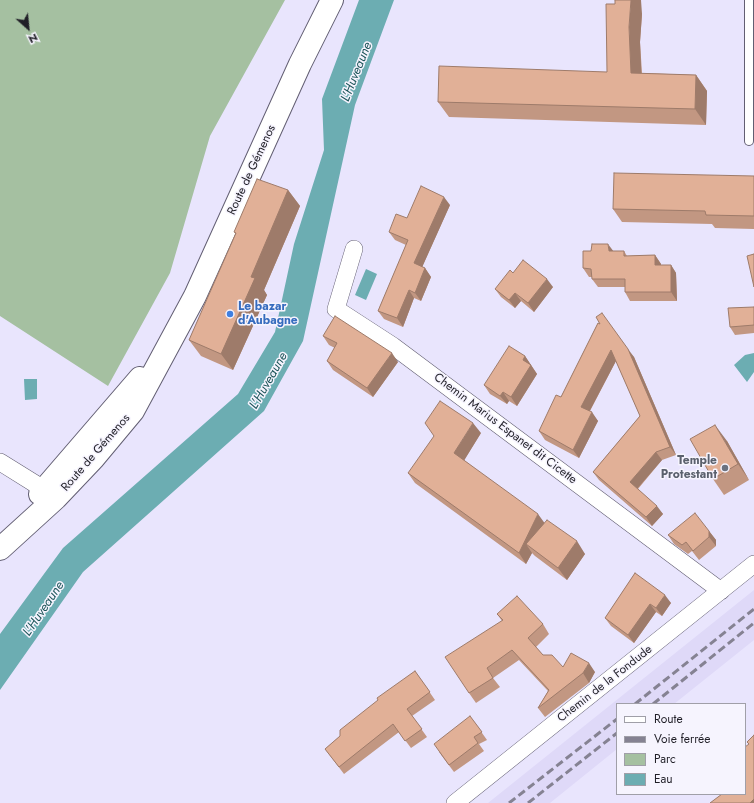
<!DOCTYPE html>
<meta charset="utf-8">
<style>
body{margin:0}
#map{position:relative;width:754px;height:803px;overflow:hidden;background:#e9e5fd;font-family:Jost,sans-serif}
canvas{display:block}
.legend{position:absolute;left:616px;top:703px;width:130px;height:92px;box-sizing:border-box;background:#f6f4fe;border:1px solid #a09fa8;margin:0;padding:5px 7px;list-style:none;font-size:12px;color:#201f27}
.legend li{display:flex;align-items:center;gap:8px;height:20px}
.legend b{width:20px;border:1px solid #a09fa8}
.north{position:absolute;left:8px;top:8px;width:40px;height:40px;-webkit-text-stroke:3px #f6f4fe;paint-order:stroke;rotate:153deg;font-size:11px;font-weight:700;line-height:16px;text-align:center;color:#201f27}
.north::after{content:'';display:block;margin:auto;width:14px;height:18px;background:#201f27;clip-path:polygon(50% 0,100% 100%,50% 72%,0 100%)}
</style>
<div id="map">
<canvas width="754" height="803"></canvas>
<ul class="legend">
<li><b style="height:5px;background:#fff"></b>Route</li>
<li><b style="height:5px;background:#858292"></b>Voie ferrée</li>
<li><b style="height:11px;background:#a5c0a1"></b>Parc</li>
<li><b style="height:11px;background:#6cadb2"></b>Eau</li>
</ul>
<div class="north">N</div>
</div>
<script>
const g = document.querySelector('canvas').getContext('2d');
g.lineJoin = 'round';
function fillPath(path, color) { g.fillStyle = color; g.fill(path, 'evenodd'); }
const poly = rows => new Path2D(rows.map(r => 'M' + r).join(''));
function strokePath(path, color, width, dash) { g.strokeStyle = color; g.lineWidth = width; g.lineCap = dash ? 'butt' : 'round'; g.setLineDash(dash || []); g.stroke(path); }
function label(font, color, halo, rows, align = 'center') {
  g.font = font + ' Jost,sans-serif'; g.lineWidth = 3; g.setLineDash([]); g.textBaseline = 'middle'; g.strokeStyle = halo; g.fillStyle = color; for (const [text, x, y, turn = 0] of rows) {
    g.save(); g.translate(x, y); g.rotate((+turn || 0) * Math.PI / 180); g.textAlign = isNaN(turn) ? turn : align; if (halo) g.strokeText(text, 0, 0); g.fillText(text, 0, 0); g.restore();
  }
}
const built = poly([
 [754,590,754,640,674,704,617,704,617,749,550,803,488,803]
]);
const green = poly([
 [0,0,285,0,210,136,170,273,108,386,0,316]
]);
const water = poly([
 [359,0,394,0,355,105,303,341,264,411,83,572,0,690,0,634,63,548,238,394,275,332,294,244,324,150,322,99],
 [366,269,377,274,366,300,355,295],
 [754,353,754,372,747,382,734,365,745,355],
 [24,379,37,379,37,399,25,400]
]);
const service = poly([
 [749,141,749,0]
]);
const minor = poly([
 [354,249,336,309,393,346,721,591],
 [0,462,37,485,46,488,54,495],
 [455,803,754,564]
]);
const secondary = poly([
 [40,494,140,378],
 [0,549,56,498,93,459,133,411,195,296,300,64,332,0]
]);
const rail = poly([
 [635,704,754,609],
 [653,704,754,623],
 [509,803,617,719],
 [528,803,617,733]
]);
const wall = poly([
 [642,14,640,42,642,73,696,75,707,91,706,125,449,117,438,102,607,72],
 [754,176,754,229,715,228,712,224,622,222,613,209],
 [288,190,300,206,264,290,267,295,233,370,201,356,189,340,236,234,234,232],
 [450,205,422,267,425,268,431,277,421,301,414,298,403,327,384,319,378,311,406,245,395,240,389,232,407,218],
 [613,251,624,251,627,256,655,255,661,264,661,265,671,265,676,273,677,301,630,301,625,292,625,287,598,287,592,279,592,277,589,277,583,268],
 [513,273,553,287,534,312,521,301,515,308,501,297,495,289],
 [754,307,754,333,735,335,730,327],
 [598,323,634,357,676,455,662,460,638,489,663,514,652,526,599,480,593,472,640,416,616,361,590,411,598,421,579,458,545,440,539,431,561,397],
 [323,336,398,362,373,397,333,370,327,361,335,348,329,345],
 [525,356,537,374,517,406,509,401,507,404,490,394,484,385],
 [481,433,464,460,544,523,585,554,567,580,535,556,532,553,526,564,415,483,408,473],
 [727,441,749,480,724,495,713,479],
 [709,531,716,540,716,546,699,560,692,551,688,554,674,544,668,535],
 [635,573,671,603,662,616,656,612,634,643,611,626,605,618],
 [497,614,543,624,549,634,536,647,543,655,563,667,595,672,589,683,545,717,538,708,548,691,519,660,493,678,500,687,476,703,469,693,502,621],
 [415,671,435,700,412,716,427,737,411,748,399,732,344,774,325,749],
 [470,716,487,740,479,744,484,751,454,772,439,752]
]);
const shadedWall = poly([
 [631,0,641,0,642,14,640,42,642,88,631,73,629,27],
 [696,75,707,91,706,125,695,109],
 [288,190,300,206,264,290,267,295,233,370,221,354,251,277],
 [444,197,450,205,420,272,414,263],
 [608,244,614,252,609,251],
 [655,255,661,264,661,273,655,265],
 [671,265,676,273,677,301,671,292],
 [425,268,431,277,421,301,415,293],
 [547,279,553,287,534,312,528,303],
 [409,290,414,298,403,327,397,318],
 [515,293,521,301,515,308,509,300],
 [628,349,634,357,676,455,670,447],
 [611,350,617,359,587,416,581,407],
 [392,353,398,362,373,397,367,388],
 [525,356,537,374,517,406,511,397,523,360],
 [503,392,509,401,507,404,500,396],
 [592,412,598,421,579,458,573,450],
 [473,423,481,433,462,464,454,453],
 [715,425,727,441,749,480,738,464],
 [656,452,662,460,636,490,630,482],
 [657,506,663,514,652,526,646,517],
 [538,514,546,525,526,544,532,553,526,564,519,553],
 [709,531,716,540,716,546,709,537],
 [577,541,585,554,567,580,558,568],
 [665,595,671,603,662,616,656,608],
 [650,604,656,612,634,643,628,635],
 [589,663,595,672,589,683,583,673],
 [754,799,754,803,750,803]
]);
const building = poly([
 [615,0,631,0,629,27,631,73,696,75,695,109,438,102,439,66,607,72,606,4,615,4,615,0],
 [614,173,754,176,754,216,706,215,705,211,613,209,614,173],
 [257,179,288,190,251,277,255,278,221,354,189,340,236,233,234,232,257,179],
 [421,186,444,197,414,263,425,268,415,293,409,290,397,318,378,311,408,240,389,232,396,214,407,218,421,186],
 [592,244,608,244,609,251,624,251,624,256,655,255,655,265,671,265,671,292,625,292,625,279,592,279,591,269,583,268,583,251,591,251,592,244],
 [754,254,754,287,747,256,754,254],
 [523,260,547,279,528,303,515,293,509,300,495,289,510,270,513,273,523,260],
 [754,307,754,325,730,327,728,308,754,307],
 [602,313,628,349,670,447,656,452,630,482,657,506,646,517,593,472,640,416,611,350,581,407,592,412,573,450,539,431,556,395,561,397,598,323,600,324,596,317,602,313],
 [335,316,392,353,367,388,327,361,337,343,323,336,335,316],
 [509,346,525,356,523,360,531,365,511,397,503,392,500,396,484,385,509,346],
 [440,401,473,423,454,453,538,514,519,553,408,473,434,436,425,423,440,401],
 [715,425,738,464,713,479,690,439,715,425],
 [695,513,709,531,709,537,693,551,686,542,682,545,668,535,695,513],
 [547,520,577,541,558,568,526,544,547,520],
 [635,573,665,595,656,608,650,604,628,635,605,618,635,573],
 [517,596,543,624,528,638,543,655,552,655,563,667,571,653,589,663,583,673,538,708,549,690,512,650,487,668,493,678,469,693,445,657,503,620,497,614,517,596],
 [415,671,430,692,407,709,422,729,405,741,393,724,339,767,325,749,340,736,340,730,378,700,377,698,415,671],
 [470,716,482,732,474,737,478,743,449,765,434,744,470,716],
 [754,735,754,799,750,803,710,803,722,794,745,794,745,747,749,744,747,742,754,735]
]);
const markers = [
 [230,314,4,"#3f7fe0"],
 [725,468,4,"#6b7280"]
];
const streetNames = [
 ["Route de Gémenos",252,170,-65],
 ["Chemin Marius Espanet dit Cicette",505,429,37],
 ["Route de Gémenos",96,453,-49],
 ["Chemin de la Fondude",605,684,-38]
];
const shopNames = [
 ["Le bazar",238,307],
 ["d'Aubagne",238,321]
];
const worshipNames = [
 ["Temple",717,461],
 ["Protestant",717,475]
];
const waterNames = [
 ["L'Huveaune",357,72,-68],
 ["L'Huveaune",269,381,-60],
 ["L'Huveaune",44,609,-56]
];
fillPath(built, '#dfd9f8');
fillPath(green, '#a5c0a1');
fillPath(water, '#6cadb2');
strokePath(service, '#625e72', 10);
strokePath(minor, '#625e72', 18);
strokePath(secondary, '#625e72', 24);
strokePath(service, '#fff', 8);
strokePath(minor, '#fff', 17);
strokePath(secondary, '#fff', 22);
strokePath(rail, '#858292', 3, [8, 4]);
fillPath(wall, '#c29782');
fillPath(shadedWall, '#9e7b6a');
fillPath(building, '#e1b097');
strokePath(building, '#9e7b6a', 1);
for (const [x, y, r, color] of markers) { const dot = new Path2D(); dot.arc(x, y, r, 0, 2 * Math.PI); g.fillStyle = color; g.fill(dot); strokePath(dot, '#f6f4fe', 1.5); }
label('12px', '#201f27', '#f6f4fe', streetNames);
label('bold 12px', '#366cbe', '#f6f4fe', shopNames, 'left');
label('bold 12px', '#5b616d', '#f6f4fe', worshipNames, 'right');
label('italic 13px', '#1c5559', '#f6f4fe', waterNames);
</script>
